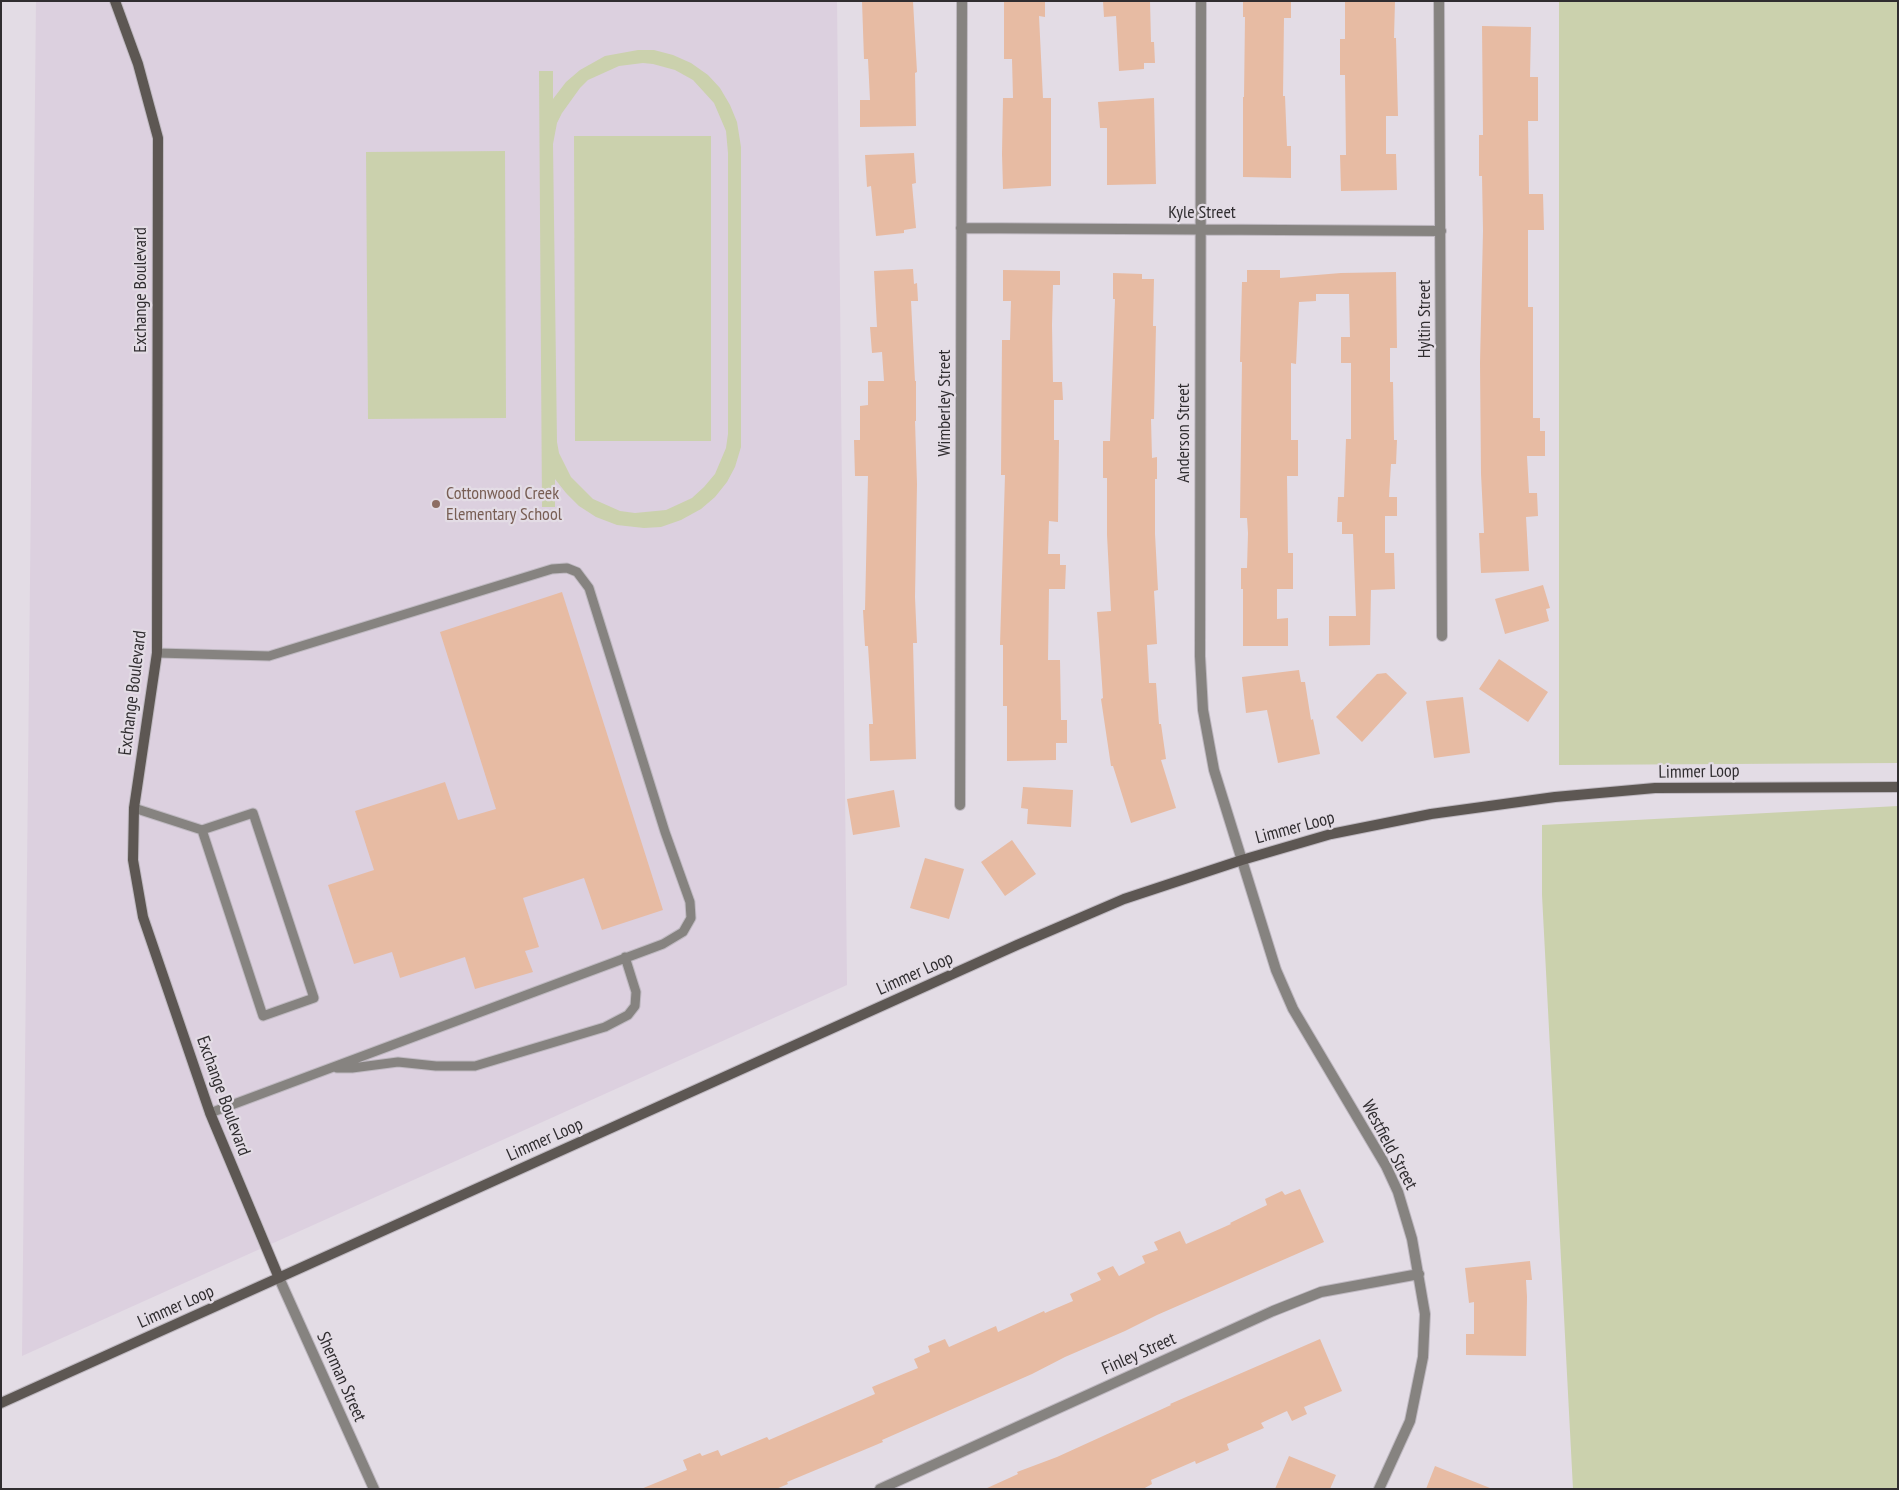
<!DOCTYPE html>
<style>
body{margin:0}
#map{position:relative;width:1899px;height:1490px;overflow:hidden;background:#e3dce5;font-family:"PT Sans Narrow",sans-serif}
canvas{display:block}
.frame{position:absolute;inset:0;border:2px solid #302d30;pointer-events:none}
</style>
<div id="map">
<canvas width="1899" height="1490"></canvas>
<div class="frame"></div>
</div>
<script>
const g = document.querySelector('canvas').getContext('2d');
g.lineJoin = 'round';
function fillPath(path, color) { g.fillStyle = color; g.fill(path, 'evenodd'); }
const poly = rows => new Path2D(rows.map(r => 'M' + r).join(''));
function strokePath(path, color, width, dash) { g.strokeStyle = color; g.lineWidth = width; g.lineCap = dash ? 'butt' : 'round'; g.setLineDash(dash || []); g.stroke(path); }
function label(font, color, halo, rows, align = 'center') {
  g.font = font + ' "PT Sans Narrow",sans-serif'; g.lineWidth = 4.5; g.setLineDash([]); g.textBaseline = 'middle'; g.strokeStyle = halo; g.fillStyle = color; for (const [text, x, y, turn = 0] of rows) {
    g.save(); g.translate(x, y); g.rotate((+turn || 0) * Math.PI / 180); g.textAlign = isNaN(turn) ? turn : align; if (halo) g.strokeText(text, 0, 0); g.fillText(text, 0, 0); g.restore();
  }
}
const built = poly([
 [36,1,837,1,847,985,22,1356]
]);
const green = poly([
 [1559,1,1898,1,1898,763,1559,765],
 [638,50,654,50,673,55,691,63,708,75,720,88,730,105,737,122,741,147,741,447,735,467,727,482,715,497,701,509,681,520,661,527,644,528,617,525,596,517,579,506,566,493,555,479,555,507,542,507,539,71,553,71,553,99,566,82,580,70,605,56],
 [643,63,653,64,675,70,693,80,714,103,726,131,728,153,728,434,726,448,715,474,704,487,692,498,666,510,635,513,620,511,593,499,571,477,559,453,557,442,553,144,557,123,562,113,580,88,588,80,619,66],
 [574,136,711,136,711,441,575,441],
 [505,151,506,418,368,419,366,152],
 [1898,806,1898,1489,1573,1489,1542,895,1542,825]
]);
const building = poly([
 [862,1,913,1,917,72,915,73,916,126,860,127,860,100,870,100,868,59,864,59],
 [1004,1,1045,1,1045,17,1039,16,1043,98,1051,98,1051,186,1003,189,1002,154,1003,98,1013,98,1012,59,1004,59],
 [1103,1,1150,1,1151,42,1154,42,1155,63,1144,63,1144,69,1119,71,1116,16,1104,17],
 [1243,1,1291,1,1291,18,1284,18,1283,96,1285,96,1287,146,1291,146,1291,178,1243,177,1243,97,1244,97,1245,17,1243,17],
 [1345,1,1395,1,1394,38,1396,38,1398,116,1386,116,1386,154,1396,154,1397,190,1341,191,1340,155,1346,155,1345,75,1340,75,1340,39,1345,39],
 [1482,26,1531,27,1530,77,1538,77,1538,121,1528,121,1529,194,1543,194,1544,230,1528,230,1528,307,1533,307,1533,418,1540,418,1540,431,1545,431,1545,456,1527,456,1529,493,1537,493,1538,516,1526,517,1529,571,1481,573,1479,533,1484,533,1481,474,1480,363,1483,231,1482,176,1479,176,1479,135,1483,135],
 [1154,98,1156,184,1107,185,1107,128,1100,128,1098,102],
 [914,153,916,183,912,184,916,228,904,230,904,233,876,236,871,186,867,187,865,155],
 [913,269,914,284,917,283,918,301,911,301,915,381,916,381,916,421,915,421,917,484,915,597,917,643,913,643,916,759,870,761,869,724,873,724,868,646,865,646,863,610,865,610,868,476,855,476,854,440,860,440,860,406,868,405,868,381,884,381,882,352,872,353,870,327,877,327,874,271],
 [1003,270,1060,271,1060,285,1053,285,1052,325,1053,382,1062,382,1063,400,1054,400,1054,440,1059,440,1058,522,1049,521,1048,554,1060,554,1060,565,1066,565,1065,589,1049,589,1048,660,1060,660,1061,720,1067,720,1067,743,1056,743,1056,760,1007,761,1007,706,1003,706,1003,645,1000,645,1005,475,1001,475,1002,340,1010,340,1011,301,1003,301],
 [1247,270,1280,270,1280,278,1341,273,1396,272,1397,348,1390,348,1390,382,1393,382,1394,440,1397,440,1396,464,1391,464,1389,497,1397,497,1397,516,1385,516,1385,553,1394,553,1395,589,1371,590,1370,645,1329,646,1329,616,1356,616,1353,534,1342,534,1342,522,1337,522,1338,497,1344,497,1346,439,1351,439,1351,363,1341,363,1341,337,1350,337,1349,294,1316,294,1316,301,1299,302,1296,364,1291,363,1291,440,1298,440,1298,476,1287,476,1288,553,1293,553,1293,589,1277,589,1277,619,1288,618,1288,646,1243,646,1243,589,1241,589,1241,568,1247,568,1248,533,1247,518,1240,518,1242,362,1240,362,1242,282,1247,282],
 [1113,273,1142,274,1142,279,1154,279,1153,326,1156,326,1154,419,1151,419,1152,458,1157,457,1157,479,1155,479,1155,534,1158,590,1154,591,1157,644,1147,645,1149,683,1156,683,1159,724,1161,724,1166,759,1161,760,1176,808,1131,823,1113,766,1111,766,1101,699,1103,698,1097,612,1111,611,1107,535,1107,478,1103,478,1103,441,1110,441,1115,299,1113,299],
 [1543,585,1550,608,1546,609,1549,621,1505,634,1495,599],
 [562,592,663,910,602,930,584,878,523,898,539,947,525,951,533,972,475,989,465,957,400,978,392,952,354,964,328,885,374,870,355,811,445,782,458,820,496,809,440,632],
 [1499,659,1548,692,1528,722,1479,689],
 [1299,670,1301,682,1305,682,1311,720,1313,719,1320,754,1278,763,1267,710,1246,713,1242,677],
 [1386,673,1407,693,1362,742,1336,717,1377,674],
 [1463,697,1470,753,1434,758,1426,701],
 [1023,787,1073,790,1071,827,1027,824,1028,809,1021,808],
 [894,790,900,827,853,835,847,799],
 [1012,840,1036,874,1005,896,981,862],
 [925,858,964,869,949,919,910,908],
 [1300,1189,1324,1242,1157,1315,1125,1331,1065,1357,1032,1374,882,1440,883,1442,787,1482,788,1484,776,1489,641,1489,687,1470,683,1460,700,1453,702,1456,718,1450,721,1456,767,1437,769,1440,875,1394,872,1387,918,1368,914,1359,930,1352,928,1346,945,1339,949,1347,996,1326,998,1332,1044,1311,1045,1313,1073,1301,1070,1294,1101,1280,1097,1273,1113,1266,1119,1276,1145,1263,1142,1256,1158,1250,1154,1242,1180,1231,1186,1244,1231,1224,1230,1223,1267,1205,1265,1199,1282,1191,1285,1195],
 [1530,1261,1532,1280,1526,1280,1527,1297,1526,1356,1466,1355,1466,1334,1474,1334,1474,1302,1469,1303,1465,1268],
 [1320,1339,1342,1391,1304,1407,1307,1414,1292,1421,1287,1411,1261,1423,1264,1428,1227,1444,1229,1450,1196,1464,1195,1461,1151,1480,1152,1484,1143,1489,985,1489,1018,1474,1017,1472,1057,1457,1171,1405,1170,1404],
 [1289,1456,1336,1475,1330,1489,1275,1489],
 [1435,1466,1490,1488,1490,1489,1426,1489]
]);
const lane = poly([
 [157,653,269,656,552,569,567,568,577,572,589,588,665,832,690,902,691,918,683,932,663,944,210,1113],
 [134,808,202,830,253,813,314,998,263,1016,202,830],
 [337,1068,352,1068,398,1062,436,1066,475,1066,605,1027,628,1015,635,1006,636,992,625,957]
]);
const street = poly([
 [1201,1,1200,656,1203,710,1214,770,1276,970,1293,1009,1386,1166,1398,1192,1412,1239,1425,1314,1423,1357,1410,1421,1379,1489],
 [1439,1,1442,636],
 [961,228,1441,231],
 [960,805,962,1],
 [279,1278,374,1489],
 [880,1489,1273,1311,1321,1292,1419,1274]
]);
const secondary = poly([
 [115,1,138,64,158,138,157,653,134,808,133,860,143,917,210,1113,279,1278],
 [1,1403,1017,945,1124,899,1242,860,1331,834,1431,814,1555,797,1655,788,1898,787]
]);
const markers = [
 [436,504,5,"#8d6e63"]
];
const streetNames = [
 ["Kyle Street",1202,213],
 ["Exchange Boulevard",141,290,-90],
 ["Hyltin Street",1425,319,-90],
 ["Wimberley Street",945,403,-90],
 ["Anderson Street",1184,433,-90],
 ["Exchange Boulevard",133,693,-83],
 ["Limmer Loop",1699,772,-1],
 ["Limmer Loop",1295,828,-15],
 ["Limmer Loop",915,974,-24],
 ["Exchange Boulevard",223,1096,70],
 ["Limmer Loop",545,1140,-24],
 ["Westfield Street",1389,1145,62],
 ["Limmer Loop",176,1307,-24],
 ["Finley Street",1139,1354,-24],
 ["Sherman Street",341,1377,66]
];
const educationNames = [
 ["Cottonwood Creek",446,494],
 ["Elementary School",446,515]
];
fillPath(built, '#dcd0df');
fillPath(green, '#cbd1ad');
fillPath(building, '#e7bba3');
strokePath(lane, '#bfb9c1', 11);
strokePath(street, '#bfb9c1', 12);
strokePath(secondary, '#bfb9c1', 12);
strokePath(lane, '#868380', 9);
strokePath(street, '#868380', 10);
strokePath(secondary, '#5d5753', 10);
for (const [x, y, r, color] of markers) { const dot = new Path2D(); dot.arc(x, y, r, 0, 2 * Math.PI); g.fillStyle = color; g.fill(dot); strokePath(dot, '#e3dce5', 2); }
label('18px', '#302d30', '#e3dce5', streetNames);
label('18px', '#785e54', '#e3dce5', educationNames, 'left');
</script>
